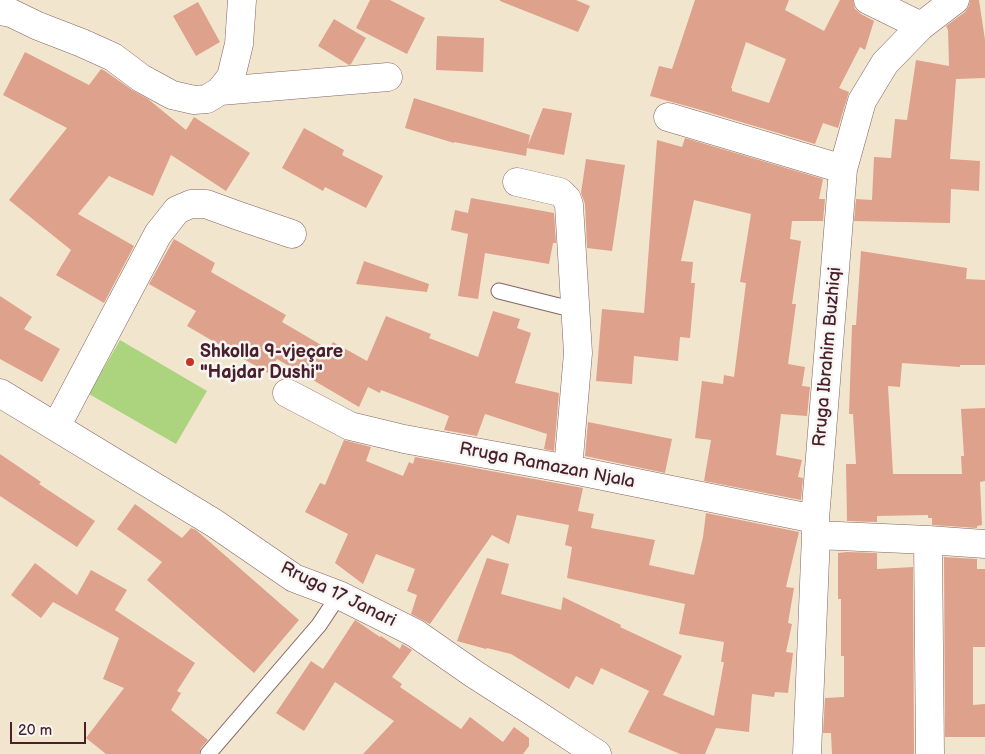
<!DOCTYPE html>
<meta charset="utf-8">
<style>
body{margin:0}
#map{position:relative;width:985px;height:754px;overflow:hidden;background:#f2e5ce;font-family:"Balsamiq Sans",sans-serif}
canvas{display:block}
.scale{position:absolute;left:10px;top:722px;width:76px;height:22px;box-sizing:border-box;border:2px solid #4a1f2b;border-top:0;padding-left:6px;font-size:15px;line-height:18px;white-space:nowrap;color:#4a1f2b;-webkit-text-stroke:4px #f6f6f2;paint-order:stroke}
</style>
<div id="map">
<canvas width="985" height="754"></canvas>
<div class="scale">20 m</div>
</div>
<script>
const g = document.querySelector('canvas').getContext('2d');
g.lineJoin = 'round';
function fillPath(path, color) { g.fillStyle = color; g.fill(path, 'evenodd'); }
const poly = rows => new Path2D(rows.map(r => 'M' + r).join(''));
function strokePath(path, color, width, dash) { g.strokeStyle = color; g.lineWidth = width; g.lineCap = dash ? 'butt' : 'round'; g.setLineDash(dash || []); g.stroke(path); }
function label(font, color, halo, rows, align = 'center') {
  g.font = font + ' "Balsamiq Sans",sans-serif'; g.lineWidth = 5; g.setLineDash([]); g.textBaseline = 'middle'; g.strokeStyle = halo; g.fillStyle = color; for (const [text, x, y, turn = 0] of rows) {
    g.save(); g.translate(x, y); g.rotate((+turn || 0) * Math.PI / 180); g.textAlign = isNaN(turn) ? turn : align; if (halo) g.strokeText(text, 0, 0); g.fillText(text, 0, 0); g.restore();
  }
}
const green = poly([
 [120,340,207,391,176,444,89,394]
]);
const building = poly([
 [370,0,390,0,425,18,407,54,356,28],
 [500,0,576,0,590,6,578,32,500,1],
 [695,0,789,0,785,10,824,31,840,0,853,0,855,9,861,14,874,21,865,50,860,47,839,88,849,92,838,128,823,123,815,144,694,108,650,96,659,66,672,69],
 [746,42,786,59,769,103,732,91,732,88,731,88],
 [970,0,979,0,985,40,985,78,956,79,950,159,980,161,979,191,951,189,950,223,854,221,856,199,872,200,874,157,891,158,895,119,907,120,916,60,949,66,948,30,946,26,965,12,969,6],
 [198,2,220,42,196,56,173,16],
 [334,19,366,38,351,64,349,65,318,46],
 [437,36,484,38,483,72,436,70],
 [25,52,89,85,101,69,105,71,132,90,148,99,186,130,194,117,250,153,226,191,171,155,153,196,109,176,78,214,134,246,104,303,56,275,71,250,9,200,67,128,3,95],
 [414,98,530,135,528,145,543,108,572,113,564,155,527,148,526,156,454,142,454,143,405,128],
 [304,128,344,150,342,155,383,176,366,208,325,187,323,191,282,168],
 [685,138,823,179,819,199,825,199,823,221,792,221,790,239,801,241,792,304,796,304,788,364,805,367,802,386,810,387,807,416,781,414,776,455,802,460,798,477,803,478,801,500,704,481,711,440,695,438,702,381,723,384,724,375,734,377,746,283,740,282,751,214,694,200,681,261,693,262,691,283,695,283,690,338,680,337,678,361,634,356,632,384,596,381,602,309,644,313,657,140,682,147],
 [586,159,625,165,612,251,587,248,585,204,581,193],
 [471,198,554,213,556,243,553,243,549,264,485,253,478,299,458,296,468,234,451,230,455,210,468,213],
 [174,239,215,263,211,272,286,315,282,322,328,349,333,342,367,361,386,316,431,334,429,338,478,357,493,311,520,319,517,328,531,333,515,383,559,393,554,451,544,449,547,434,485,414,477,436,444,430,449,416,381,390,380,393,368,387,359,407,277,359,268,373,187,326,196,311,149,284],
 [861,251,967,268,966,279,985,280,985,365,960,365,960,367,902,363,900,387,888,386,893,474,962,474,961,456,964,456,961,409,985,408,985,481,980,482,982,525,977,526,977,528,932,525,932,518,928,518,928,515,877,516,877,522,847,521,846,464,856,464,853,414,849,414,852,325,856,325],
 [364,261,429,284,427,292,356,284],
 [0,296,32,317,24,329,60,349,42,382,0,359],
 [588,422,672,439,665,473,585,456],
 [344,440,371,447,366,461,403,476,409,462,413,464,415,457,583,488,578,511,594,514,591,528,655,540,649,565,694,575,703,537,706,513,799,532,786,587,794,588,788,623,792,624,786,652,793,653,788,693,775,692,774,697,752,694,749,732,716,728,705,754,680,754,628,732,649,691,601,668,593,685,576,676,569,689,511,654,487,648,486,649,457,641,487,558,509,564,501,594,561,610,563,597,621,625,620,627,682,656,663,695,714,716,724,662,721,662,724,642,679,634,685,604,567,578,572,547,565,545,569,525,517,515,509,544,492,535,430,624,411,614,417,595,407,591,415,569,376,554,363,584,335,563,348,534,305,512,320,483,325,485],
 [0,454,41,482,39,484,95,521,77,547,0,496],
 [135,504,182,538,191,528,196,530,299,620,254,673,147,580,162,562,117,529],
 [847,552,877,553,877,569,913,567,914,754,832,754,831,733,823,733,825,698,844,697,844,656,841,656,841,599,838,599,838,553],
 [944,557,977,559,977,569,985,569,985,647,973,647,973,705,985,704,985,737,945,737],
 [35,563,77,595,91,570,127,590,115,610,195,663,177,691,181,693,171,710,208,740,201,748,199,754,106,754,86,738,124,688,103,679,119,638,53,602,41,618,11,595],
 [355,620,380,637,381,636,400,649,402,644,412,650,392,677,402,684,400,687,461,729,470,717,503,742,514,727,529,738,529,746,523,754,363,754,394,721,335,682,304,731,276,713,311,661,323,669]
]);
const service = poly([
 [499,291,575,310],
 [208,754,319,625,339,595]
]);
const minor = poly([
 [868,0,921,26],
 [0,11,11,13,38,26,82,43,113,57,141,78,172,95,194,100,207,99,220,91,231,77,239,44,242,0],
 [220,91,388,77],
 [668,117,843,169],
 [517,182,560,192,567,199,569,205,578,353,568,469],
 [0,393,214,523,294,578,339,595,415,633,474,674,530,710,597,754],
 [287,393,350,426,404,439,568,469,815,519],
 [56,427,158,234,177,210,191,204,206,204,239,216,292,234],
 [816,535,928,540,985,544],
 [928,540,930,754],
 [807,754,816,535,815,519,843,169,862,101,885,63,921,26,955,0]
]);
const markers = [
 [190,362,5,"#c8321e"]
];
const poiNames = [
 ["Shkolla 9-vjeçare",200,352],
 ["\"Hajdar Dushi\"",200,373]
];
const streetNames = [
 ["Rruga Ibrahim Buzhiqi",828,357,-85],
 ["Rruga Ramazan Njala",547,466,11],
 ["Rruga 17 Janari",338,595,26]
];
fillPath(green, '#acd37d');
fillPath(building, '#dea18b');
strokePath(service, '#856464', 17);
strokePath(minor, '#856464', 29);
strokePath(service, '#fff', 15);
strokePath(minor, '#fff', 28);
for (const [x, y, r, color] of markers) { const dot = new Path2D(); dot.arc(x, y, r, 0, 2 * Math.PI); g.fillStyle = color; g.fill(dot); strokePath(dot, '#f6f6f2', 2); }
label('bold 18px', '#4a1f2b', '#f6f6f2', poiNames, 'left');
label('18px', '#4a1f2b', '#f6f6f2', streetNames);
</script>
